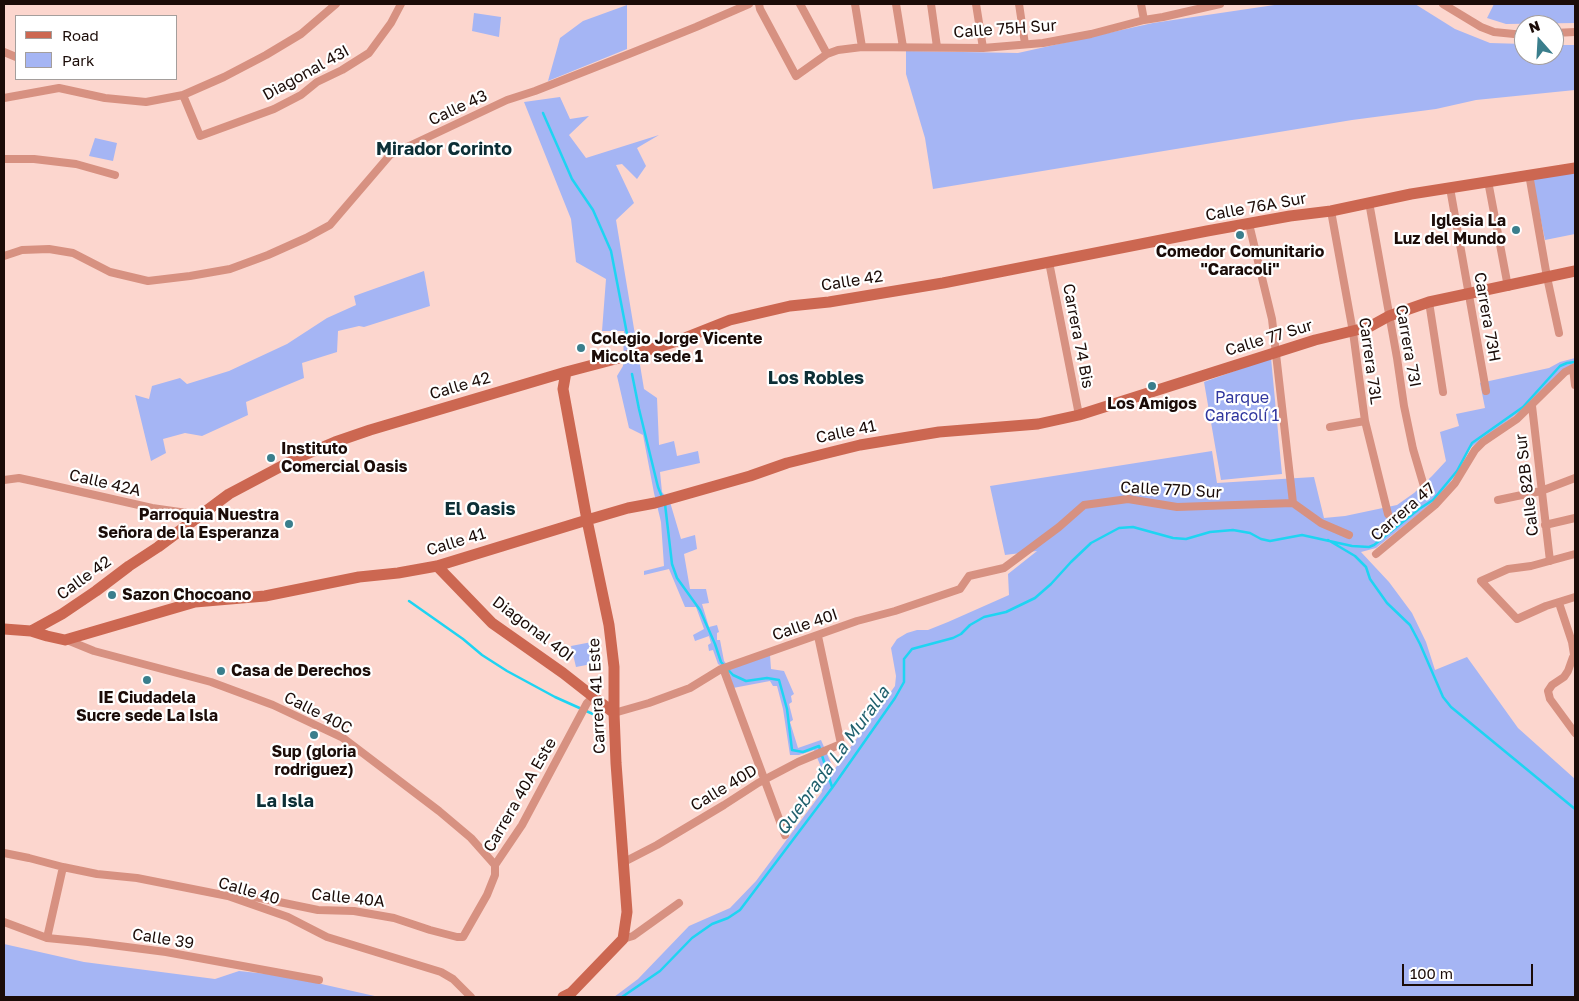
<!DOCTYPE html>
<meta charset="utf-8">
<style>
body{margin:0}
#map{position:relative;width:1579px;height:1001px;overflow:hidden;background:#fcd6ce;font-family:"Golos Text",sans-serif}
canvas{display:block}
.frame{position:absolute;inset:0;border:5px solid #1b0c08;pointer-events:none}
.legend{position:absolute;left:15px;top:15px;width:162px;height:65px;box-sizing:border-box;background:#fff;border:1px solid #a49e9c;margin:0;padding:6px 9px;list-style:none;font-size:15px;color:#1b0c08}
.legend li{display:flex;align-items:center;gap:10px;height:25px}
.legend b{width:25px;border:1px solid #a49e9c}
.north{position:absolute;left:1514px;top:15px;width:50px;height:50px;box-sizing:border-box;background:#fff;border:1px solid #a49e9c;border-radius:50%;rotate:341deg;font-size:14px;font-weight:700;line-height:20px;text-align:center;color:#1b0c08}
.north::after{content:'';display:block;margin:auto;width:18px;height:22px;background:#3a7e8c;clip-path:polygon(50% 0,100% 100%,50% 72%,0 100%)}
.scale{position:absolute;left:1402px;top:964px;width:131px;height:22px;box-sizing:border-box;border:2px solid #1b0c08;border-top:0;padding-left:6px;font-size:15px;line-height:18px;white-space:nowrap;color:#1b0c08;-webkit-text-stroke:4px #fff;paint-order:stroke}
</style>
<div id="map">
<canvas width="1579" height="1001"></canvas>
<div class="frame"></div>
<ul class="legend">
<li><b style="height:6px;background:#cc6751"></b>Road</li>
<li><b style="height:14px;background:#a5b5f4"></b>Park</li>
</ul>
<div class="north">N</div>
<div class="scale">100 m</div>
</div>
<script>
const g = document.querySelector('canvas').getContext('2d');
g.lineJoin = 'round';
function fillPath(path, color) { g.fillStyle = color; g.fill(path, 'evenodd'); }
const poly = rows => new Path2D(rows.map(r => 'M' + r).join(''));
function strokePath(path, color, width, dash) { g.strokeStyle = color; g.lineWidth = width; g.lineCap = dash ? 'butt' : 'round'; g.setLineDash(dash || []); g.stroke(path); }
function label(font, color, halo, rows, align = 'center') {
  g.font = font + ' "Golos Text",sans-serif'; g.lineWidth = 4.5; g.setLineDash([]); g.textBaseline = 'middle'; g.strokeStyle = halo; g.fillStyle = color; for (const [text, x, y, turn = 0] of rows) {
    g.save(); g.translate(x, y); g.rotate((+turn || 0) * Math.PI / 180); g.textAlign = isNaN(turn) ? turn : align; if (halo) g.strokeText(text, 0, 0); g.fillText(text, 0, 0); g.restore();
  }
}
const green = poly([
 [1281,4,1415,4,1455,29,1490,43,1524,44,1524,55,1554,55,1554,45,1575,45,1575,90,1476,100,1436,109,1352,120,933,189,925,138,906,74,906,51,1018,53,1153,23],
 [1494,4,1575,4,1575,23,1506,24,1487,18],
 [627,5,627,49,548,81,560,38,583,21],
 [474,13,501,17,499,37,472,31],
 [560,97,570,119,589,116,569,135,586,158,659,135,637,148,646,166,637,179,622,164,616,165,634,203,616,220,644,389,657,398,659,445,674,441,677,456,698,451,700,463,660,472,662,492,670,502,681,539,695,535,697,549,684,554,690,589,706,589,709,603,702,604,709,627,717,625,719,632,717,633,717,640,720,640,724,661,730,668,770,655,771,669,784,671,794,694,791,696,792,702,789,704,793,720,790,722,798,748,821,740,834,770,895,686,896,676,891,648,897,639,907,633,917,630,928,630,948,622,1009,595,1008,574,1037,551,1005,555,990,486,1212,451,1217,483,1314,477,1324,518,1345,516,1397,505,1414,493,1432,476,1446,461,1440,432,1459,426,1456,414,1485,408,1480,383,1549,368,1560,362,1575,358,1575,365,1525,408,1470,448,1459,471,1436,500,1376,548,1361,552,1389,582,1412,613,1426,642,1435,670,1467,657,1518,728,1575,779,1575,997,614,997,638,979,689,926,730,908,756,881,822,792,823,772,814,750,799,755,790,755,783,709,777,686,773,686,770,681,733,688,726,669,718,664,713,650,709,651,708,645,711,643,709,636,695,641,693,635,704,629,696,607,685,607,669,569,644,575,644,571,664,566,661,522,654,493,643,435,629,428,617,376,623,366,624,331,602,331,606,279,576,262,571,219,524,102],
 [95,138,117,143,113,161,89,156],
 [1575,171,1575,234,1545,240,1532,177],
 [424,271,430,306,364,327,359,326,338,331,337,352,302,363,304,378,246,402,248,415,202,436,185,433,163,439,166,453,151,461,135,395,149,399,152,386,180,378,187,384,229,371,287,344,327,318,356,305,354,296],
 [1271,358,1282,474,1221,480,1204,382],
 [597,641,602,662,576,667,571,646],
 [4,944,84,962,215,979,239,971,286,976,379,997,4,997]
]);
const stream = poly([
 [543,113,572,179,593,210,611,251,628,339],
 [632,374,639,409,658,487,662,497],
 [665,504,672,564,677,578,700,610,715,644,721,662,733,675,746,681,767,678,779,680,787,709,792,750,803,752,819,746,832,787],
 [1328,540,1355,556,1366,567,1370,579,1387,603,1410,625,1420,644,1443,697,1451,707,1575,809],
 [409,601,463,639,482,655,507,671,555,697,604,719],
 [622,997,660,971,692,938,712,924,728,918,740,910,832,788,895,698,904,682,904,659,912,649,953,638,961,634,970,625,984,617,1006,612,1035,598,1051,584,1071,562,1091,543,1119,528,1133,527,1173,538,1186,539,1210,532,1233,530,1250,533,1261,539,1270,541,1302,535,1352,546,1369,547,1374,545,1419,509,1433,500,1457,471,1472,443,1523,407,1560,366,1567,363,1575,362]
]);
const street = poly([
 [759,4,760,9,796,76,827,54,838,50,862,47,983,48,1043,43,1091,34,1144,20,1163,17,1220,4],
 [800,4,827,54],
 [855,4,862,47],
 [896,4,903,47],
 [931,4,937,47],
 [976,4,983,48],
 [1019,4,1025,44],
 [1141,4,1144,20],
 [1443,4,1481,27,1494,32,1524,35],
 [1554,33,1575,32],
 [4,52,16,57],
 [183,95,200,136,274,109,301,95,317,82,342,70,369,53,391,23,401,4],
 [4,98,59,88,105,98,146,102,183,95,224,77,266,55,301,34,336,4],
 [4,159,34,159,76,164,115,175],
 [1529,174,1547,277,1559,333],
 [1488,181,1508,287],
 [1450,188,1486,391],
 [1369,202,1397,358,1404,406,1413,449,1426,493],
 [1331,211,1353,332,1365,421,1388,514],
 [1249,224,1272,319,1293,503],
 [4,256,22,250,49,249,73,253,110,272,148,281,190,276,230,269,268,255,306,238,330,225,390,155,507,100,535,91,629,54,696,27,749,4],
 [1049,262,1079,415],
 [1429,302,1443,392],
 [1573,368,1575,385],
 [1532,406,1550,561],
 [1330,427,1365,421],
 [4,480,19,478,33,481,152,508,201,515],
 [1498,500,1541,491,1575,478],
 [1545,525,1575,518],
 [1376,554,1435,505,1455,483,1475,450,1483,442,1517,419,1565,372,1575,367],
 [1575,554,1531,566,1508,569,1481,581,1517,619,1546,606,1575,597],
 [1559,603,1572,642,1575,661],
 [67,640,94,651,211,682,273,705,343,738,439,811,471,838,495,865],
 [1573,657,1568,671,1564,677,1552,685,1548,691,1550,699,1575,733],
 [723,668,785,835],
 [614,713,649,703,690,688,721,669,857,621,895,611,960,589,969,576,1004,568,1059,527,1084,505,1128,499,1177,507,1293,503,1321,523,1349,535],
 [4,853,29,858,63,867,97,874,137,878,228,896,288,917,327,937,441,972,453,979,471,997],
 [624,862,657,845,724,805,758,783,798,762,841,744,818,636],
 [228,896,245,895,318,910,354,911,394,918,430,930,457,937,463,937,487,895,495,875,495,865,522,825,587,703,594,696],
 [4,922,47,938,88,942,166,952,319,980],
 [47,938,63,867],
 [623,939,633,936,679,903]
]);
const secondary = poly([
 [437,566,492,623,563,673,614,713],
 [4,629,31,631,47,636,65,640,195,602,265,596,359,577,398,573,437,566,587,520,628,508,655,503,750,476,787,463,860,445,939,432,1038,424,1079,415,1315,340,1369,327,1389,316,1429,302,1575,271],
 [31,631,62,614,96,591,129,566,158,547,229,494,295,459,335,442,370,430,566,372,642,352,677,341,730,320,790,306,829,302,943,283,1207,231,1290,216,1331,211,1411,194,1575,168],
 [563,997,571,993,623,939,627,912,616,763,614,713,614,667,609,625,587,520,563,389,566,372]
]);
const markers = [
 [1516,230,5,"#3a7e8c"],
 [1240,235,5,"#3a7e8c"],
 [581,348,5,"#3a7e8c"],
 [1152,386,5,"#3a7e8c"],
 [271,458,5,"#3a7e8c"],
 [289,524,5,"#3a7e8c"],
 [112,595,5,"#3a7e8c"],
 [221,671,5,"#3a7e8c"],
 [147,680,5,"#3a7e8c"],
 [314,735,5,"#3a7e8c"]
];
const streetNames = [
 ["Calle 75H Sur",1005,29,-4],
 ["Diagonal 43I",306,73,-29],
 ["Calle 43",458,108,-25],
 ["Calle 76A Sur",1256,207,-10],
 ["Calle 42",852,281,-9],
 ["Carrera 73H",1487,317,80],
 ["Carrera 74 Bis",1078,336,79],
 ["Calle 77 Sur",1269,338,-17],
 ["Carrera 73I",1408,346,80],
 ["Carrera 73L",1370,361,82],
 ["Calle 42",460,386,-16],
 ["Calle 41",846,432,-12],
 ["Calle 42A",105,483,13],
 ["Calle 82B Sur",1527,485,-97],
 ["Calle 77D Sur",1171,490,3],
 ["Carrera 47",1403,512,-41],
 ["Calle 41",456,542,-17],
 ["Calle 42",84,578,-36],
 ["Calle 40I",805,625,-19],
 ["Diagonal 40I",533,629,37],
 ["Carrera 41 Este",597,696,-93],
 ["Calle 40C",318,713,27],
 ["Calle 40D",724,788,-31],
 ["Carrera 40A Este",520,795,-60],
 ["Calle 40",249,891,16],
 ["Calle 40A",348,898,6],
 ["Calle 39",163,939,9]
];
const poiNames = [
 ["Iglesia La",1506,221,"right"],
 ["Luz del Mundo",1506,239,"right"],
 ["Comedor Comunitario",1240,252],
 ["\"Caracoli\"",1240,270],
 ["Colegio Jorge Vicente",591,339,"left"],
 ["Micolta sede 1",591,357,"left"],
 ["Los Amigos",1152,404],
 ["Instituto",281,449,"left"],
 ["Comercial Oasis",281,467,"left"],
 ["Parroquia Nuestra",279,515,"right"],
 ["Señora de la Esperanza",279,533,"right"],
 ["Sazon Chocoano",122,595,"left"],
 ["Casa de Derechos",231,671,"left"],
 ["IE Ciudadela",147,698],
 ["Sucre sede La Isla",147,716],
 ["Sup (gloria",314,752],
 ["rodriguez)",314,770]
];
const parkNames = [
 ["Parque",1242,398],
 ["Caracolí 1",1242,416]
];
const neighbourhoodNames = [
 ["Mirador Corinto",444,149],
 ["Los Robles",816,378],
 ["El Oasis",480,509],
 ["La Isla",285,801]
];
const waterNames = [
 ["Quebrada La Muralla",833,761,-54]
];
fillPath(green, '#a5b5f4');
strokePath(stream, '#1ed4f2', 2.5);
strokePath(street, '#d79181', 8);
strokePath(secondary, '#cc6751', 11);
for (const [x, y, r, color] of markers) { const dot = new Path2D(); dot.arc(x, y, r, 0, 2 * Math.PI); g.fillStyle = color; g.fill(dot); strokePath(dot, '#fff', 2); }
label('16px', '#1b0c08', '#fff', streetNames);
label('bold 16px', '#1b0c08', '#fff', poiNames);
label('16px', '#2f369e', '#fff', parkNames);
label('bold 18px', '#0d2f36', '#fff', neighbourhoodNames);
label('italic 18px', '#20606d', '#fff', waterNames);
</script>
